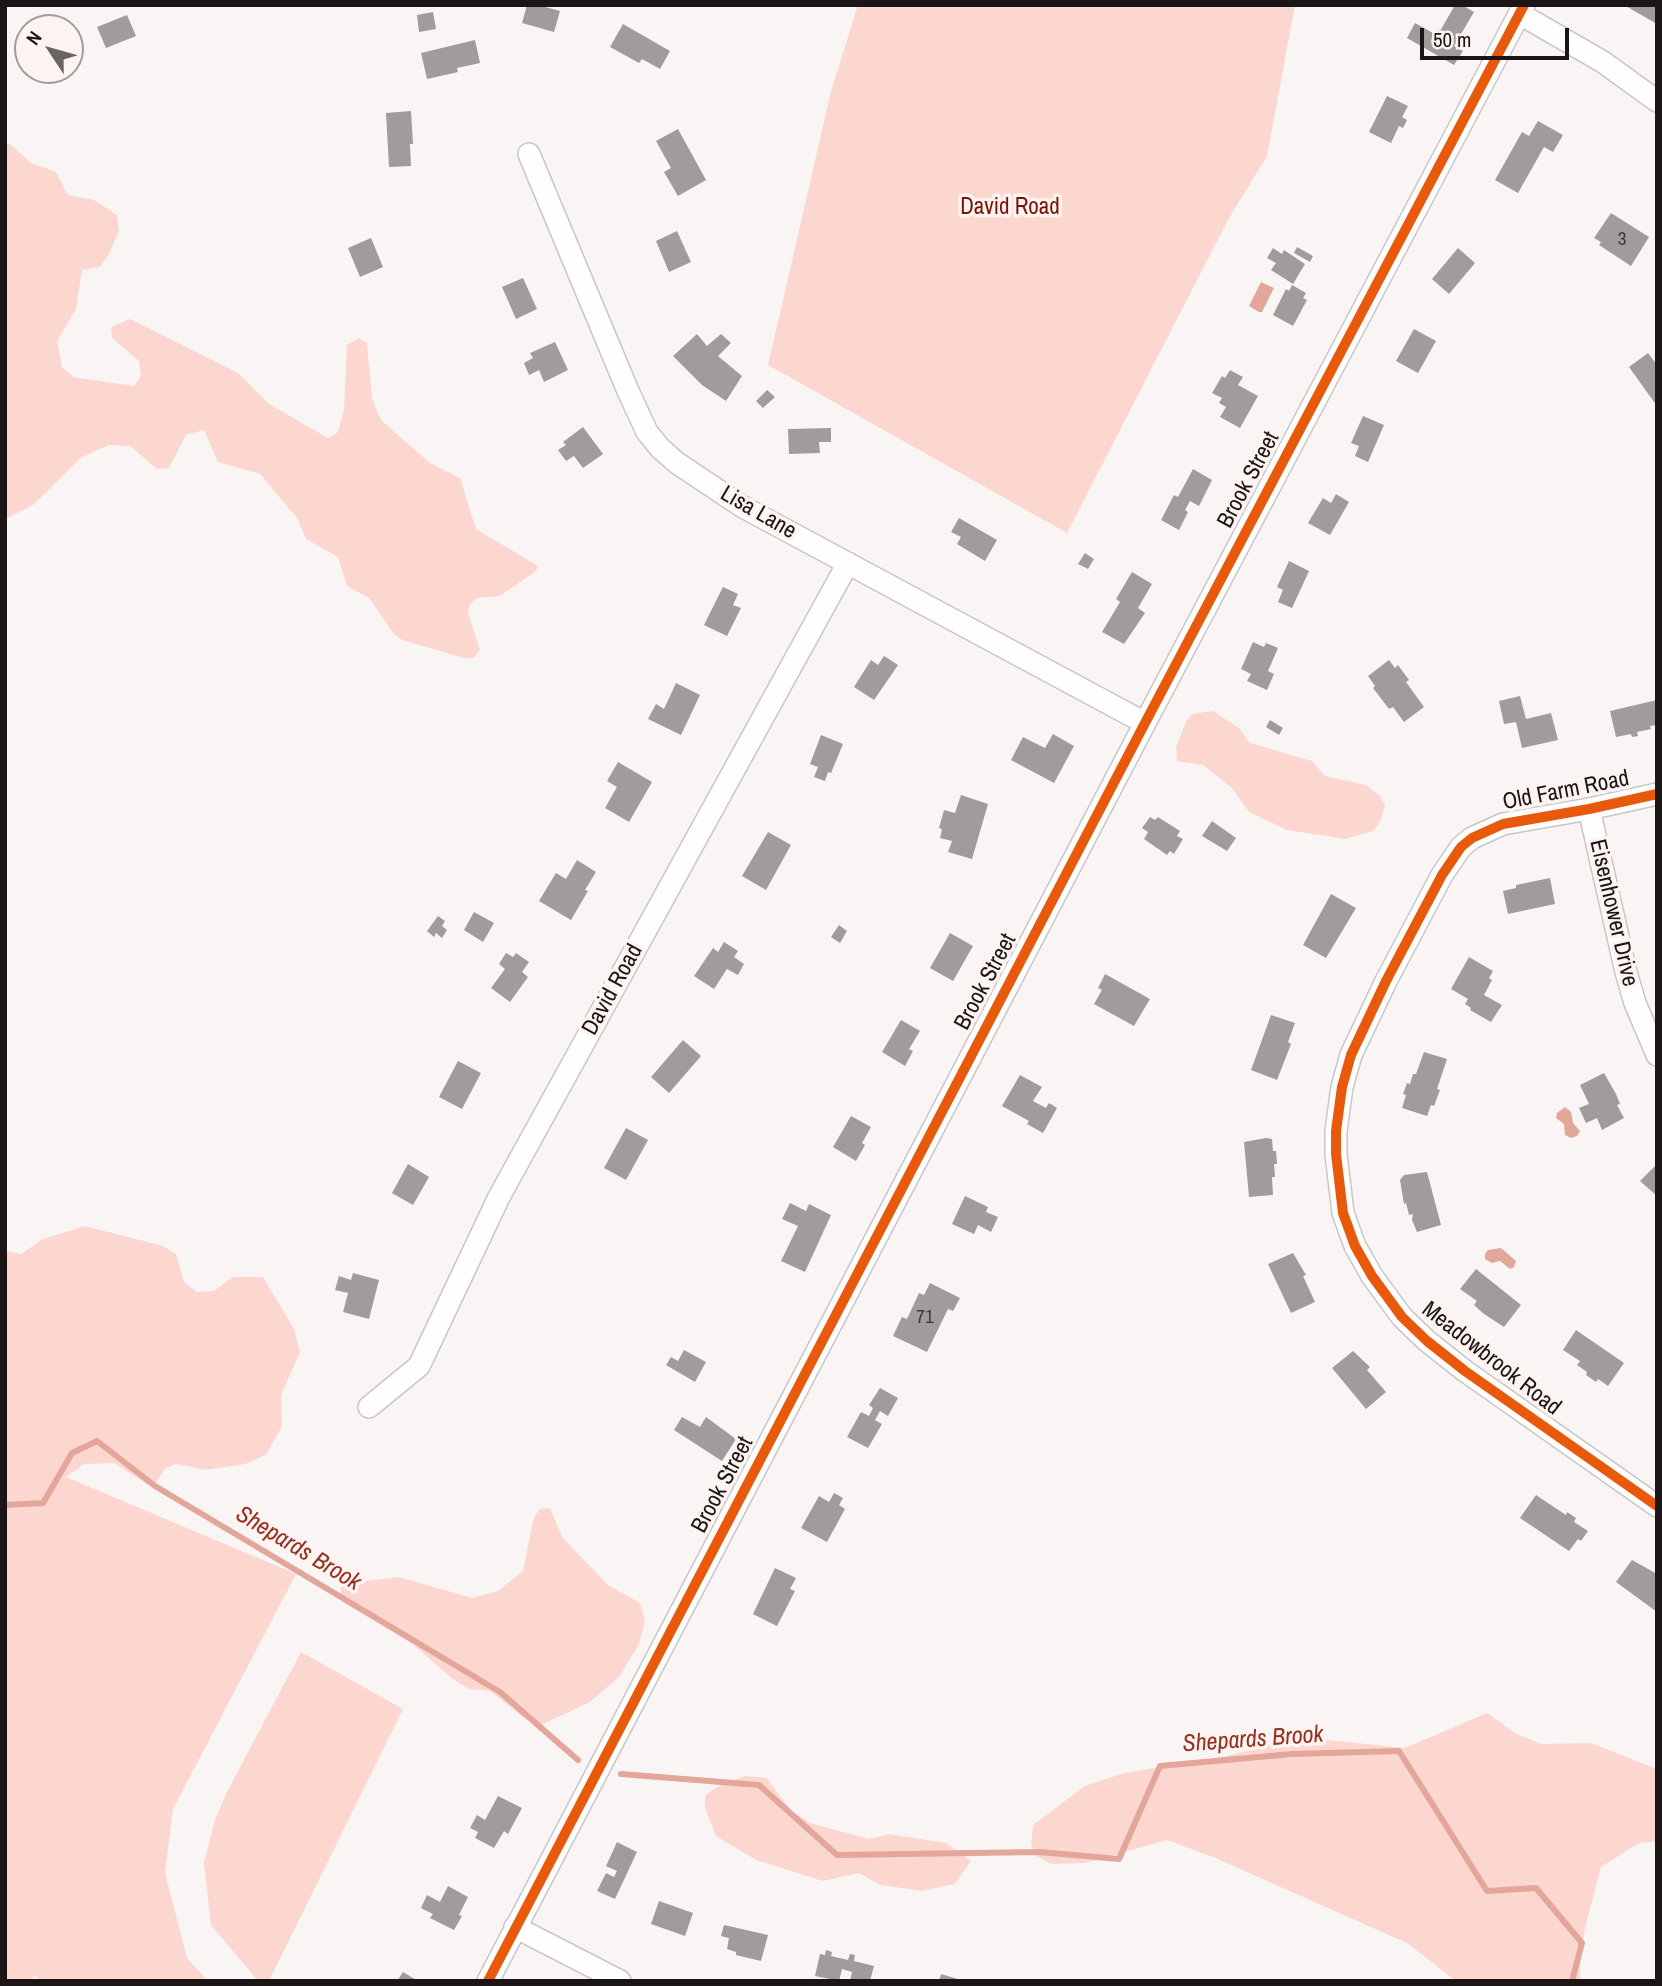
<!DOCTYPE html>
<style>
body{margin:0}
#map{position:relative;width:1662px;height:1986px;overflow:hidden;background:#faf5f5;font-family:"Archivo Narrow",sans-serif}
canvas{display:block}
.frame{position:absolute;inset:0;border:7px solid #1b1615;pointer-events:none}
.north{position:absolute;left:14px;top:14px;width:70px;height:70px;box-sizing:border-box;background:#fdf4f2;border:2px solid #a39b9a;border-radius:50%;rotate:306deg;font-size:19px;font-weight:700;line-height:28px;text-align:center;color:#1b1615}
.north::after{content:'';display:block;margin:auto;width:24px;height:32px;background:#696463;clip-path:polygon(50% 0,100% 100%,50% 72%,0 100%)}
.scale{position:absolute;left:1420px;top:28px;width:149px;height:32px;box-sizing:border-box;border:4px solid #1b1615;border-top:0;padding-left:9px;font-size:21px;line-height:24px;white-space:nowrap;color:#1b1615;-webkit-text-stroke:5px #fdf4f2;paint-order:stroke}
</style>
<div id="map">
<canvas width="1662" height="1986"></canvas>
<div class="frame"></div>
<div class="north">N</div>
<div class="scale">50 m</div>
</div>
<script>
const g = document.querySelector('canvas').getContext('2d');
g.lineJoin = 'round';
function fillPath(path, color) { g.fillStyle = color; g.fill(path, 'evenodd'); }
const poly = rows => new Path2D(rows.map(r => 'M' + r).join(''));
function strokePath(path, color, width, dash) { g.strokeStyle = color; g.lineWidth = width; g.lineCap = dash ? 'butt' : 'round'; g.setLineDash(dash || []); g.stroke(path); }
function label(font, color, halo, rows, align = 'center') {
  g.font = font + ' "Archivo Narrow",sans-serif'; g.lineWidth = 7; g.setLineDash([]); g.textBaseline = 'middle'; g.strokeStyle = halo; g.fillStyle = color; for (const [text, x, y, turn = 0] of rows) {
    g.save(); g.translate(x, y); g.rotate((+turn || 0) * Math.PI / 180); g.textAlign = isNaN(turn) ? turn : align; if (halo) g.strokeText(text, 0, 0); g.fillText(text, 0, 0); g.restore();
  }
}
const green = poly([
 [858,5,1295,5,1267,156,1229,218,1067,533,768,365,831,91],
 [5,144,10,144,31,163,56,172,68,195,94,200,117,215,119,231,109,254,100,267,82,270,76,309,57,341,62,367,73,377,134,386,141,376,139,361,112,338,111,327,130,319,238,373,269,404,328,438,338,432,344,409,347,345,359,338,367,343,372,399,381,420,430,463,460,478,476,529,538,566,536,571,500,596,477,598,470,604,468,613,480,650,473,658,464,658,402,640,394,634,369,598,347,586,338,557,306,539,297,518,260,474,218,462,204,430,186,435,169,468,157,469,130,446,109,445,82,457,33,505,5,519],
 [1213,711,1239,728,1250,743,1312,761,1325,776,1366,785,1379,795,1385,805,1381,820,1373,831,1345,839,1287,830,1249,812,1232,788,1203,765,1177,761,1176,747,1186,722,1192,714],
 [85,1226,163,1246,176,1254,184,1282,197,1292,214,1291,233,1277,263,1277,294,1329,300,1352,281,1395,282,1426,266,1455,245,1464,206,1470,176,1464,165,1469,153,1488,114,1463,84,1464,66,1477,296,1574,173,1809,165,1873,187,1958,208,1981,41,1981,34,1975,31,1981,5,1981,5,1251,21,1254,43,1239],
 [550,1508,562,1537,608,1585,640,1603,645,1621,639,1644,619,1677,590,1702,543,1724,524,1718,490,1691,469,1689,454,1680,411,1643,341,1601,341,1584,399,1577,472,1598,498,1591,523,1571,534,1517,540,1509],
 [301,1652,403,1709,269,1981,258,1981,211,1925,204,1863,215,1820,228,1790],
 [1487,1713,1515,1733,1541,1744,1591,1743,1657,1769,1657,1841,1639,1843,1601,1867,1585,1928,1580,1960,1580,1981,1456,1981,1407,1943,1213,1857,1167,1840,1086,1863,1052,1864,1037,1857,1031,1844,1033,1825,1085,1786,1124,1773,1227,1756,1299,1737,1405,1748],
 [745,1776,767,1778,791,1811,810,1823,869,1839,889,1834,946,1843,971,1861,955,1884,922,1891,880,1885,859,1873,823,1881,756,1860,716,1836,705,1808,705,1796,715,1788]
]);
const water = poly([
 [1261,282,1274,288,1262,312,1259,312,1249,306],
 [1565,1107,1571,1112,1573,1123,1580,1131,1577,1136,1571,1138,1565,1135,1564,1124,1556,1118,1557,1113],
 [1501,1248,1516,1261,1514,1267,1510,1269,1500,1261,1492,1263,1485,1259,1485,1254,1488,1250]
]);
const stream = poly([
 [5,1505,43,1503,72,1453,97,1441,155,1486,500,1692,578,1760],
 [621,1774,759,1785,837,1855,1039,1852,1119,1859,1160,1766,1292,1754,1399,1751,1487,1891,1536,1888,1582,1943,1572,1981]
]);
const building = poly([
 [527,5,538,5,560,11,554,32,522,23],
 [1455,5,1462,5,1474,12,1454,46,1463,51,1454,65,1407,38,1415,23,1435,34,1437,30,1440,31],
 [1624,5,1657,5,1657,24],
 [433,12,436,29,419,32,417,15],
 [127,15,136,36,106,48,97,27],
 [623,24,670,51,660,69,642,59,639,63,610,47],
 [475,40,480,63,457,68,458,72,427,79,421,53],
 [1387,96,1408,106,1402,117,1407,120,1403,128,1399,126,1391,143,1369,132],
 [411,111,413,144,410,144,411,166,389,167,386,113],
 [1538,121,1563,135,1553,152,1544,147,1518,193,1495,180,1522,132,1529,136],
 [678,129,706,180,678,196,664,172,671,168,656,141],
 [1611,213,1649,237,1631,266,1599,245,1601,242,1594,238],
 [677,231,691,262,669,272,656,241],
 [371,238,383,267,360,277,348,248],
 [1297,247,1313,256,1310,262,1294,253],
 [1273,248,1282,254,1284,250,1305,264,1293,284,1271,270,1276,263,1267,258],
 [1458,248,1475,263,1449,294,1432,279],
 [523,278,537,309,516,319,502,287],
 [1292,285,1306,293,1303,298,1307,300,1293,326,1273,315,1286,289,1289,291],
 [1414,329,1436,341,1418,373,1396,361],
 [697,334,707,346,721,334,731,343,718,356,742,376,726,401,702,385,673,356],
 [555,342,568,370,544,382,539,370,529,375,524,363,533,358,530,353],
 [1648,353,1657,365,1657,406,1629,367],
 [1230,370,1243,377,1238,385,1258,396,1240,428,1220,417,1226,407,1219,403,1222,398,1212,393,1222,376,1225,378],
 [767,390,775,397,763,408,756,401],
 [1363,416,1384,425,1368,462,1355,456,1359,446,1351,443],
 [583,427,603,454,583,468,574,456,566,461,558,450,566,445,563,442],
 [831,428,831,442,819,442,820,453,789,454,788,429],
 [1193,469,1212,480,1199,506,1190,501,1185,510,1188,512,1179,530,1161,520,1174,495,1178,497],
 [1336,494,1349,502,1330,535,1308,523,1323,498,1331,503],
 [959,518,997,540,985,561,957,544,961,537,951,532],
 [1085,553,1094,559,1088,569,1078,564],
 [1289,561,1309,571,1292,608,1278,602,1283,590,1277,587],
 [1132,572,1152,584,1138,608,1145,613,1124,644,1102,632,1120,602,1116,599],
 [723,587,738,594,733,605,741,608,727,636,704,625],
 [1253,642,1264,647,1266,643,1278,648,1268,671,1274,674,1267,690,1247,681,1251,674,1241,669],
 [884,656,898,665,874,700,854,687,871,660,878,665],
 [1389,660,1395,668,1398,665,1409,680,1406,682,1424,707,1404,722,1393,707,1389,709,1373,688,1375,686,1368,676],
 [676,683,700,695,681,735,648,719,656,704,664,709],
 [1520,696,1526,719,1551,713,1558,740,1522,748,1516,722,1504,724,1499,701],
 [1657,700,1657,725,1650,726,1651,729,1637,732,1638,736,1632,737,1631,734,1616,737,1610,711],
 [1270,720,1283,728,1279,735,1266,727],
 [1053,734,1074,746,1054,783,1011,760,1023,737,1045,748],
 [821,735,843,744,831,773,828,772,825,781,814,777,818,767,810,764],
 [618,762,652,782,629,822,605,808,617,787,607,781],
 [961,795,988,804,972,859,948,852,952,841,940,838,942,829,939,828,944,810,955,813],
 [1150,817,1155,820,1158,817,1180,831,1177,836,1183,839,1174,854,1170,851,1167,855,1144,839,1148,832,1142,828],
 [1212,821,1236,838,1227,851,1202,836],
 [768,832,791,845,766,890,742,876],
 [577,860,596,872,585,890,588,891,571,920,539,901,556,873,566,879],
 [1550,878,1555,904,1508,914,1503,891,1516,888,1516,885],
 [1331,894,1356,908,1326,958,1303,945],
 [474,912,494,923,483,942,464,930],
 [438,916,445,921,442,926,447,930,442,938,436,933,434,937,427,931],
 [839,925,847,931,840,943,831,937],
 [950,933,973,946,953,981,930,968],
 [724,942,738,951,734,957,744,964,738,975,727,969,714,989,694,976,713,948,718,952],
 [506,953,513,957,516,953,529,962,522,972,528,977,510,1002,491,988,505,969,499,964],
 [1469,957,1493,971,1489,978,1492,980,1484,995,1502,1005,1491,1022,1470,1010,1471,1008,1465,1004,1468,999,1451,989],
 [1105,974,1150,999,1134,1026,1094,1004,1102,990,1098,988],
 [1271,1015,1295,1023,1288,1042,1291,1044,1277,1080,1251,1070],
 [901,1020,920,1031,909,1049,913,1051,905,1066,882,1052],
 [683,1040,701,1056,669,1093,651,1077],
 [1424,1052,1447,1059,1437,1089,1440,1090,1434,1106,1431,1105,1427,1116,1402,1108,1406,1095,1403,1094,1407,1083,1410,1084,1413,1074,1416,1074],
 [458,1061,481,1073,462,1109,439,1097],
 [1604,1073,1616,1094,1620,1104,1617,1105,1624,1118,1602,1130,1597,1118,1586,1123,1579,1108,1589,1104,1580,1085],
 [1020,1075,1042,1087,1033,1101,1046,1108,1049,1103,1057,1108,1043,1133,1027,1124,1029,1121,1002,1106],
 [851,1116,871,1127,862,1143,865,1145,856,1161,833,1147],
 [626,1128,648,1140,626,1180,604,1168],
 [1266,1138,1272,1139,1273,1151,1276,1151,1277,1164,1274,1164,1275,1177,1272,1177,1273,1195,1249,1197,1244,1142],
 [408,1164,429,1177,413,1205,392,1193],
 [1657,1164,1657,1196,1640,1181],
 [1427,1172,1441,1225,1417,1232,1412,1220,1413,1214,1409,1215,1406,1203,1404,1204,1400,1180,1404,1175],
 [965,1196,988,1207,986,1212,998,1217,991,1232,978,1225,974,1234,952,1224],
 [790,1203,806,1211,809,1204,831,1215,805,1272,781,1261,798,1226,782,1219],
 [1293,1253,1306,1275,1303,1276,1315,1302,1291,1313,1268,1264],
 [1476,1269,1521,1305,1504,1327,1484,1314,1474,1305,1477,1301,1460,1289],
 [353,1273,379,1280,369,1319,343,1312,348,1293,335,1290,339,1276,351,1280],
 [930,1283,960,1298,953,1311,948,1309,927,1352,893,1336,902,1317,907,1319,919,1293,924,1295],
 [1576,1330,1624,1363,1608,1386,1598,1379,1596,1382,1586,1375,1587,1372,1577,1365,1580,1361,1563,1350],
 [684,1350,706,1362,695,1382,666,1365,671,1357,678,1361],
 [1353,1351,1370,1367,1367,1370,1386,1392,1366,1409,1332,1368],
 [880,1388,898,1398,888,1416,880,1411,875,1420,882,1424,868,1448,847,1437,861,1412,869,1416,873,1408,869,1405],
 [682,1417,700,1427,706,1417,736,1439,722,1461,674,1430],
 [834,1493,843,1498,839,1505,845,1509,827,1542,801,1528,819,1496,829,1502],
 [1536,1495,1566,1515,1567,1512,1576,1518,1574,1522,1588,1531,1581,1541,1578,1539,1569,1551,1520,1518],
 [1632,1560,1657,1574,1657,1612,1616,1582],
 [775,1568,796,1578,790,1589,795,1591,777,1626,753,1614],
 [498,1796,522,1808,508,1834,504,1831,494,1848,475,1838,478,1832,470,1828,477,1815,485,1820],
 [617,1842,637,1852,615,1899,597,1891,606,1873,614,1877,617,1871,606,1866],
 [448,1886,468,1897,459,1915,462,1916,454,1930,430,1918,433,1914,421,1908,427,1895,440,1902],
 [659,1901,693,1913,685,1936,651,1924],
 [724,1925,768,1935,761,1961,736,1955,736,1952,727,1949,729,1938,721,1936],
 [826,1950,832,1952,831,1956,848,1960,850,1954,855,1955,854,1961,874,1966,870,1981,850,1981,852,1972,842,1969,839,1981,815,1976,820,1954,825,1955],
 [403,1972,418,1981,397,1981],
 [941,1974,961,1980,961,1981,939,1981]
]);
const street = poly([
 [1520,14,1603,62,1657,101],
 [529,154,628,391,647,432,660,448,677,463,743,507,1145,723],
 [1657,794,1589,809,1503,824,1472,838,1461,847,1442,875,1386,981,1351,1055,1342,1087,1336,1131,1336,1154,1343,1213,1355,1246,1372,1276,1402,1317,1427,1341,1465,1371,1657,1506],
 [1589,809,1626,972,1635,1003,1657,1055],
 [369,1407,419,1366,499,1197,848,563],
 [515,1927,620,1981],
 [488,1981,1145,723,1524,5]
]);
const cycleway = poly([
 [1657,794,1589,809,1503,824,1472,838,1461,847,1442,875,1386,981,1351,1055,1342,1087,1336,1131,1336,1154,1343,1213,1355,1246,1372,1276,1402,1317,1427,1341,1465,1371,1657,1506],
 [488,1981,1145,723,1524,5]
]);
const numberNames = [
 ["3",1622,240],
 ["71",925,1318]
];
const parkNames = [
 ["David Road",1010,208]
];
const streetNames = [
 ["Brook Street",1249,480,-62],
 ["Lisa Lane",758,513,30],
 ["Old Farm Road",1566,791,-11],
 ["Eisenhower Drive",1613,913,77],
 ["Brook Street",986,982,-62],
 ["David Road",613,990,-61],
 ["Meadowbrook Road",1491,1359,38],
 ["Brook Street",723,1485,-62]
];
const waterNames = [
 ["Shepards Brook",298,1549,31],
 ["Shepards Brook",1253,1740,-4]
];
fillPath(green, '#fcd7d0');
fillPath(water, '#e3a69b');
strokePath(stream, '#e3a69b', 6);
fillPath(building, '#a19c9c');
strokePath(street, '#cbc6c6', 24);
strokePath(street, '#fefefe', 21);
strokePath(cycleway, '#e8590c', 10);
label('19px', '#3c3837', null, numberNames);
label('23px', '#7a1304', '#fdf4f2', parkNames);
label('23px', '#1b1615', '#fdf4f2', streetNames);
label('italic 24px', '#952f20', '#fdf4f2', waterNames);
</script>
